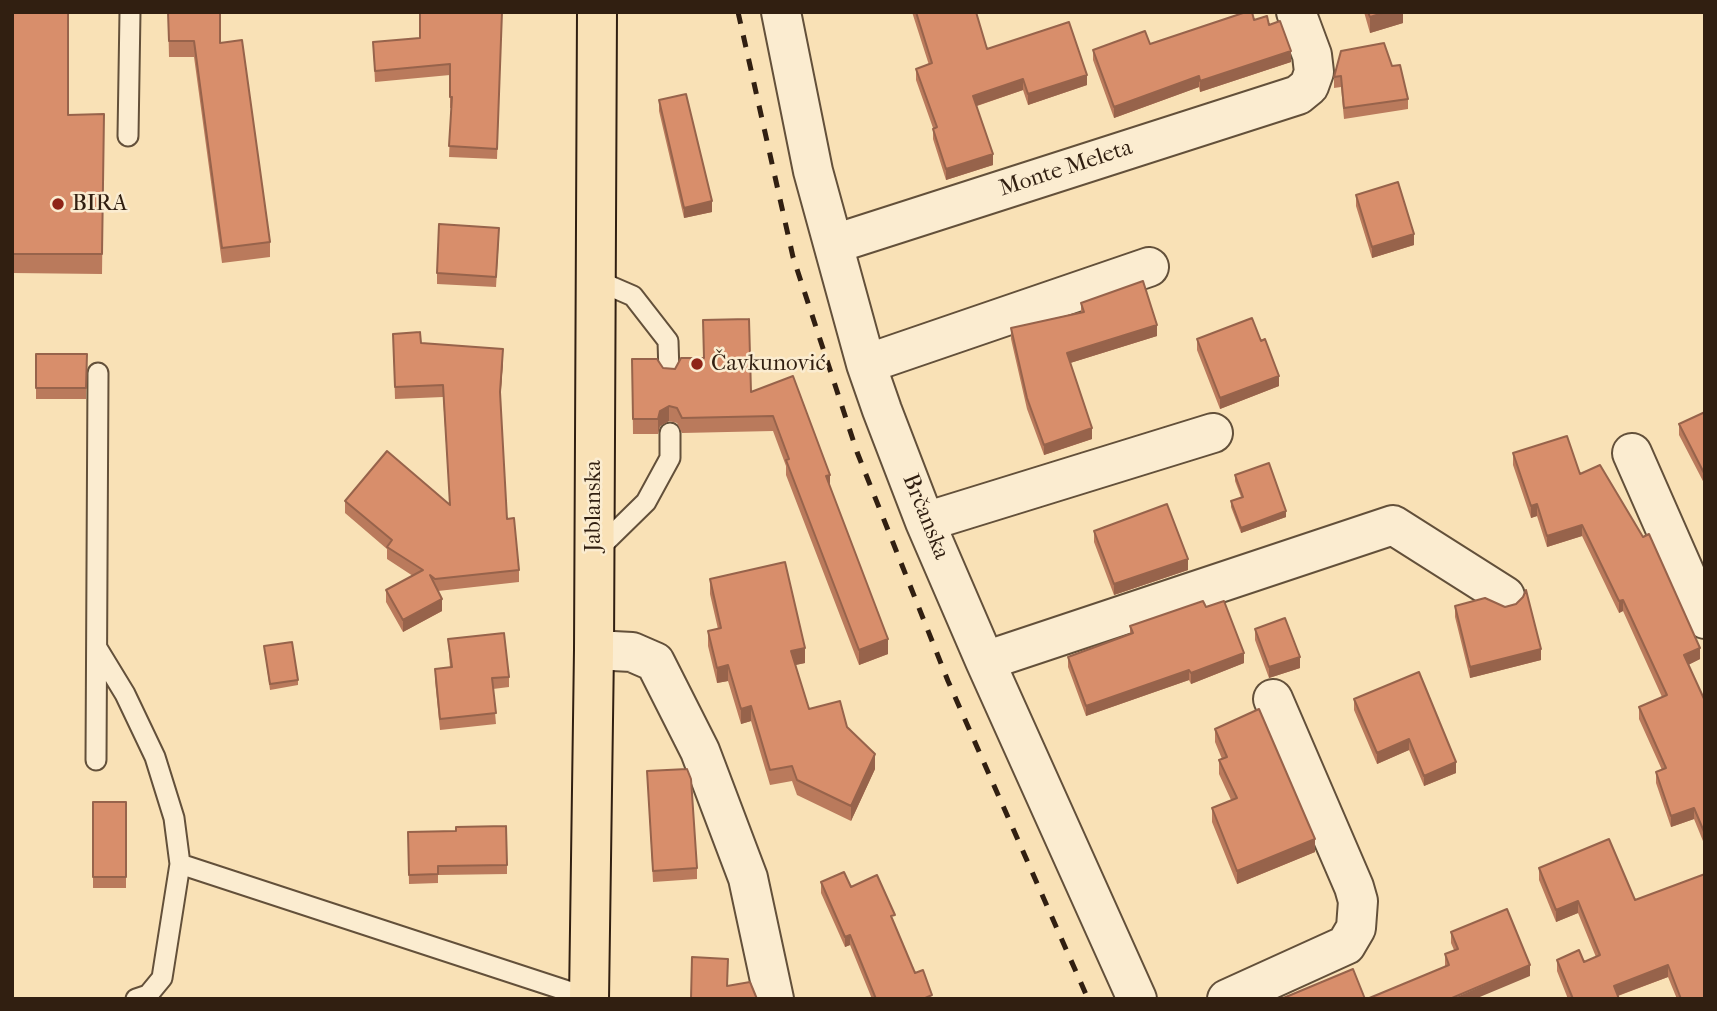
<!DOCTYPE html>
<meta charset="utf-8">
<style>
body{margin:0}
#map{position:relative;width:1717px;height:1011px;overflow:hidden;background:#f9e1b6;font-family:"IM FELL French Canon",serif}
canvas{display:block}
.frame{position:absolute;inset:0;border:14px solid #311f11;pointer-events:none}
</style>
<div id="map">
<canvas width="1717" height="1011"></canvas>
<div class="frame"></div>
</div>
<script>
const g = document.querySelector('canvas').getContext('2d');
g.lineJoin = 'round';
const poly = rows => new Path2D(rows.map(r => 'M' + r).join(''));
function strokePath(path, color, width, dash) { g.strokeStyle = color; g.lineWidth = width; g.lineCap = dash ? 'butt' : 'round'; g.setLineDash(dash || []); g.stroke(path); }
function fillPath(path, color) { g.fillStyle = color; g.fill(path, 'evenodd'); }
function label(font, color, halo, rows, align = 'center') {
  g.font = font + ' "IM FELL French Canon",serif'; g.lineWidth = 5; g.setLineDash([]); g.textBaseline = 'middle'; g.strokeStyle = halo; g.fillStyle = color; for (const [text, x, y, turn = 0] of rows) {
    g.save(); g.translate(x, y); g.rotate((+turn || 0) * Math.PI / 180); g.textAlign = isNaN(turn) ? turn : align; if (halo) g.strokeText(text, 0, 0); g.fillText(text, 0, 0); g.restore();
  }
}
const service = poly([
 [128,136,130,12],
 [596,280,633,296,668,341,669,373],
 [597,550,646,502,670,458,670,433],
 [97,648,125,694,155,757,174,818,180,864,162,978,148,995,136,999],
 [96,760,98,373],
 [180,864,589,998]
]);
const minor = poly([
 [781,12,813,171,866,364,882,410,925,522,985,661,1137,999],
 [834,244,1298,95,1309,86,1314,72,1312,55,1296,12],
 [866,364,1149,267],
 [1632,453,1705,619],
 [925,522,1213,433],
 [594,650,632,652,655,662,700,751,748,878,774,999],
 [985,661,1393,525,1505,596],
 [1227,999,1346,945,1356,928,1358,901,1354,887,1273,699]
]);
const primary = poly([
 [589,999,594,650,597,12]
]);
const rail = poly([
 [738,12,793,257,857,452,948,681,1088,999]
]);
const wall = poly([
 [12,12,68,115,104,114,102,274,12,273],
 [168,12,220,43,270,242,270,257,222,263,194,57,169,57],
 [502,12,497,159,449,157,451,108,450,108,450,75,375,82,373,42,420,38],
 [912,12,976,12,987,49,1087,85,1028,105,1023,90,977,106,993,165,946,180,933,139,933,128,916,80,916,69,929,65],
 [1364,12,1403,12,1403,23,1370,33],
 [1254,20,1269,25,1291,62,1200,92,1199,87,1114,118,1093,60,1093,50,1150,44],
 [1392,66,1408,99,1408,109,1344,119,1341,87,1334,88,1334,77],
 [659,100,712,212,684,218,659,111],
 [1356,195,1414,245,1372,258,1356,206],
 [499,238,496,287,437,284,437,273],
 [1081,303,1157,336,1070,363,1092,439,1044,455,1027,409,1011,339,1011,328,1081,312],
 [393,334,421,343,503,361,500,400,507,519,519,570,519,582,438,591,442,611,403,632,386,602,386,590,413,576,387,559,387,549,345,513,345,501,450,504,443,397,395,399],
 [1197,339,1279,386,1220,409,1197,350],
 [36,354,87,354,86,399,36,399],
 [632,359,751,392,793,376,830,487,888,654,859,665,786,475,786,466,773,431,682,433,677,423,669,421,660,426,658,434,633,434],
 [1705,412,1705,485,1679,435,1679,424],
 [1513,453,1580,474,1700,659,1688,665,1705,701,1705,846,1694,819,1671,827,1656,783,1656,772,1662,770,1639,719,1639,707,1662,697,1623,611,1619,613,1582,536,1547,547,1537,516,1531,518,1513,465],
 [1235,475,1286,517,1241,533,1231,507,1231,501,1241,497,1235,481],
 [1094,531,1188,570,1114,595,1094,542],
 [710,579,805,663,795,665,809,709,847,727,875,769,851,821,797,795,792,781,770,785,751,721,741,724,728,681,717,683,708,646,708,631,718,629,710,594],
 [1455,606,1541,660,1470,678,1455,617],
 [1206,607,1244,663,1191,684,1189,680,1086,716,1068,667,1068,657,1130,634,1130,626],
 [1255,629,1300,668,1269,678,1255,640],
 [448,639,509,677,509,687,493,689,496,724,440,730,435,680,435,669,450,667],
 [264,646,298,680,298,685,270,690],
 [1354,699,1456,773,1424,786,1409,750,1377,764,1354,710],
 [1215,729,1315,852,1237,884,1212,822,1212,808,1231,800,1219,774,1219,760,1222,759,1215,742],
 [647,771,697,868,697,879,653,882],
 [93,802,126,802,126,888,93,888],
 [408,832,507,865,507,874,438,875,438,883,409,884],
 [1539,868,1635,900,1705,999,1677,999,1668,977,1618,996,1619,999,1568,999,1557,971,1557,960,1584,962,1596,957,1578,913,1556,922,1539,880],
 [821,882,851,887,895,925,915,973,932,999,872,999,850,945,845,947,821,893],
 [1451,932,1530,976,1445,967,1445,954,1454,950,1451,943]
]);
const shadedWall = poly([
 [1386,12,1403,12,1403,23,1370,33,1370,17],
 [1291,51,1291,62,1200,92,1200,81],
 [1087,75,1087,85,1028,105,1028,94],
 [1199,76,1199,87,1114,118,1114,107],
 [1023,79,1023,90,973,107,973,96],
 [993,154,993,165,946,180,946,169],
 [712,201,712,212,684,218,684,208],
 [1414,234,1414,245,1372,258,1372,247],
 [1157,325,1157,336,1067,364,1067,353],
 [503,349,503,361,500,404,500,392],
 [1279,376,1279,386,1220,409,1220,398],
 [669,406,669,421,660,426,658,434,658,419,660,411],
 [1092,428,1092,439,1044,455,1044,445],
 [830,475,830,490,826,476],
 [1537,504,1537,516,1531,518,1531,506],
 [1286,511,1286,517,1241,533,1241,528],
 [1582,525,1582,536,1547,547,1547,536],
 [1188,559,1188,570,1114,595,1114,584],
 [442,599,442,611,403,632,403,620],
 [1623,600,1623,611,1619,613,1619,601],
 [888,639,888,654,859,665,859,650],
 [805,648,805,663,791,666,791,651],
 [1700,648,1700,659,1684,667,1684,655],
 [1541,649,1541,660,1470,678,1470,667],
 [1244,653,1244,663,1191,684,1191,673],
 [1300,657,1300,668,1269,678,1269,667],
 [728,665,728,681,717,683,717,668],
 [1189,670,1189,680,1086,716,1086,706],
 [751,706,751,721,741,724,741,709],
 [1409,739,1409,750,1377,764,1377,753],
 [875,754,875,769,851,821,851,806],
 [1456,762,1456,773,1424,786,1424,776],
 [1694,808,1694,819,1671,827,1671,816],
 [1315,839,1315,852,1237,884,1237,871],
 [1578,901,1578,913,1556,922,1556,910],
 [850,935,850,945,845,947,845,937],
 [1530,965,1530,976,1475,999,1452,999],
 [1668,965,1668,977,1614,997,1614,986]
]);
const building = poly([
 [12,12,68,12,68,115,104,114,102,254,12,254,12,12],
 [168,12,220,12,220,43,242,40,270,242,222,248,194,41,169,41,168,12],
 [420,12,502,12,497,149,449,146,452,97,450,97,450,64,375,71,373,42,420,38,420,12],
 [916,12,976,12,987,49,1069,22,1087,75,1028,94,1023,79,973,96,993,154,946,169,933,129,937,127,916,69,932,63,916,12],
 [1246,12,1252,12,1254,20,1267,16,1269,25,1280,21,1291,51,1200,81,1199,76,1114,107,1093,50,1145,31,1150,44,1246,12],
 [1368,12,1386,12,1370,17,1368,12],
 [1384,43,1392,66,1400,65,1408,99,1344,108,1341,76,1334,77,1341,51,1384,43],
 [686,94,712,201,684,208,659,100,686,94],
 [1398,182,1414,234,1372,247,1356,195,1398,182],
 [439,224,499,228,496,277,437,273,439,224],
 [1143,281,1157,325,1067,353,1092,428,1044,445,1027,398,1011,328,1084,312,1081,303,1143,281],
 [1252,318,1261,341,1265,339,1279,376,1220,398,1197,339,1252,318],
 [749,319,751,392,793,376,830,475,826,476,888,639,859,650,786,460,789,459,773,416,682,418,677,408,669,406,660,411,658,419,633,419,632,359,657,359,663,368,675,369,681,358,704,358,703,320,749,319],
 [420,332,421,343,503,349,500,392,507,519,514,518,519,570,435,579,430,575,442,599,403,620,386,590,423,570,387,547,392,540,345,501,387,451,450,505,443,385,395,387,393,334,420,332],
 [36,354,87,354,86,388,36,388,36,354],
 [1705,412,1705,475,1679,424,1705,412],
 [1567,436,1580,474,1600,465,1643,537,1649,534,1700,648,1684,655,1705,701,1705,834,1694,808,1671,816,1656,772,1666,768,1639,707,1667,695,1623,600,1619,601,1582,525,1547,536,1537,504,1531,506,1513,453,1567,436],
 [1269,463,1286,511,1241,528,1231,501,1243,497,1235,475,1269,463],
 [1167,504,1188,559,1114,584,1094,531,1167,504],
 [785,562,805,648,791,651,809,709,840,701,847,727,875,754,851,806,797,780,792,766,770,770,751,706,741,709,728,665,717,668,708,631,721,628,710,579,785,562],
 [1526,590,1541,649,1470,667,1455,606,1485,598,1505,607,1516,604,1523,597,1526,590],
 [1203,601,1206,607,1224,601,1244,653,1191,673,1189,670,1086,706,1068,657,1133,633,1130,626,1203,601],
 [1285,618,1300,657,1269,667,1255,629,1285,618],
 [504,633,509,677,492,678,496,713,440,719,435,669,452,667,448,639,504,633],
 [292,642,298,680,270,684,264,646,292,642],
 [1419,672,1456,762,1424,776,1409,739,1377,753,1354,699,1419,672],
 [1259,709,1315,839,1237,871,1212,808,1237,798,1219,760,1227,757,1215,729,1259,709],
 [687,769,691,779,697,868,653,871,647,771,687,769],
 [93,802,126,802,126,877,93,877,93,802],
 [506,826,507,865,438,866,438,874,409,875,408,832,456,831,456,827,506,826],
 [1609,839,1635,900,1705,874,1705,999,1681,999,1668,965,1614,986,1619,999,1573,999,1557,960,1579,950,1584,962,1600,955,1578,901,1556,910,1539,868,1609,839],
 [844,872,851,887,877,875,895,915,891,916,915,973,923,970,932,995,923,999,876,999,850,935,845,937,821,882,844,872],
 [1507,909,1530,965,1452,998,1453,999,1367,999,1449,965,1445,954,1458,949,1451,932,1507,909],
 [692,957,728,959,727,986,750,982,757,999,691,999,692,957],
 [1353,969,1365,999,1281,999,1353,969]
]);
const markers = [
 [58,204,7,"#8f2418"],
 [697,364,7,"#8f2418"]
];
const streetNames = [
 ["Monte Meleta",1066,169,-18],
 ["Jablanska",594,506,-90],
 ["Brčanska",925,517,68]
];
const poiNames = [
 ["BIRA",72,204],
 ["Čavkunović",711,364]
];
strokePath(service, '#63503a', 23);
strokePath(minor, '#63503a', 42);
strokePath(primary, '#311f11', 42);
strokePath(service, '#fbecd0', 19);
strokePath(minor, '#fbecd0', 38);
strokePath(primary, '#f9e1b6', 38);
strokePath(rail, '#311f11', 5, [12, 12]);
fillPath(wall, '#ba7a5c');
fillPath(shadedWall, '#97634b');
fillPath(building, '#d88e6b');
strokePath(building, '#97634b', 2);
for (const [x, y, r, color] of markers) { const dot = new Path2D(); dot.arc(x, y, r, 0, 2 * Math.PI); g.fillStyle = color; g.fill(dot); strokePath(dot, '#fbecd0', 2.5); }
label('23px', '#311f11', '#fbecd0', streetNames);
label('23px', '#311f11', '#fbecd0', poiNames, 'left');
</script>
